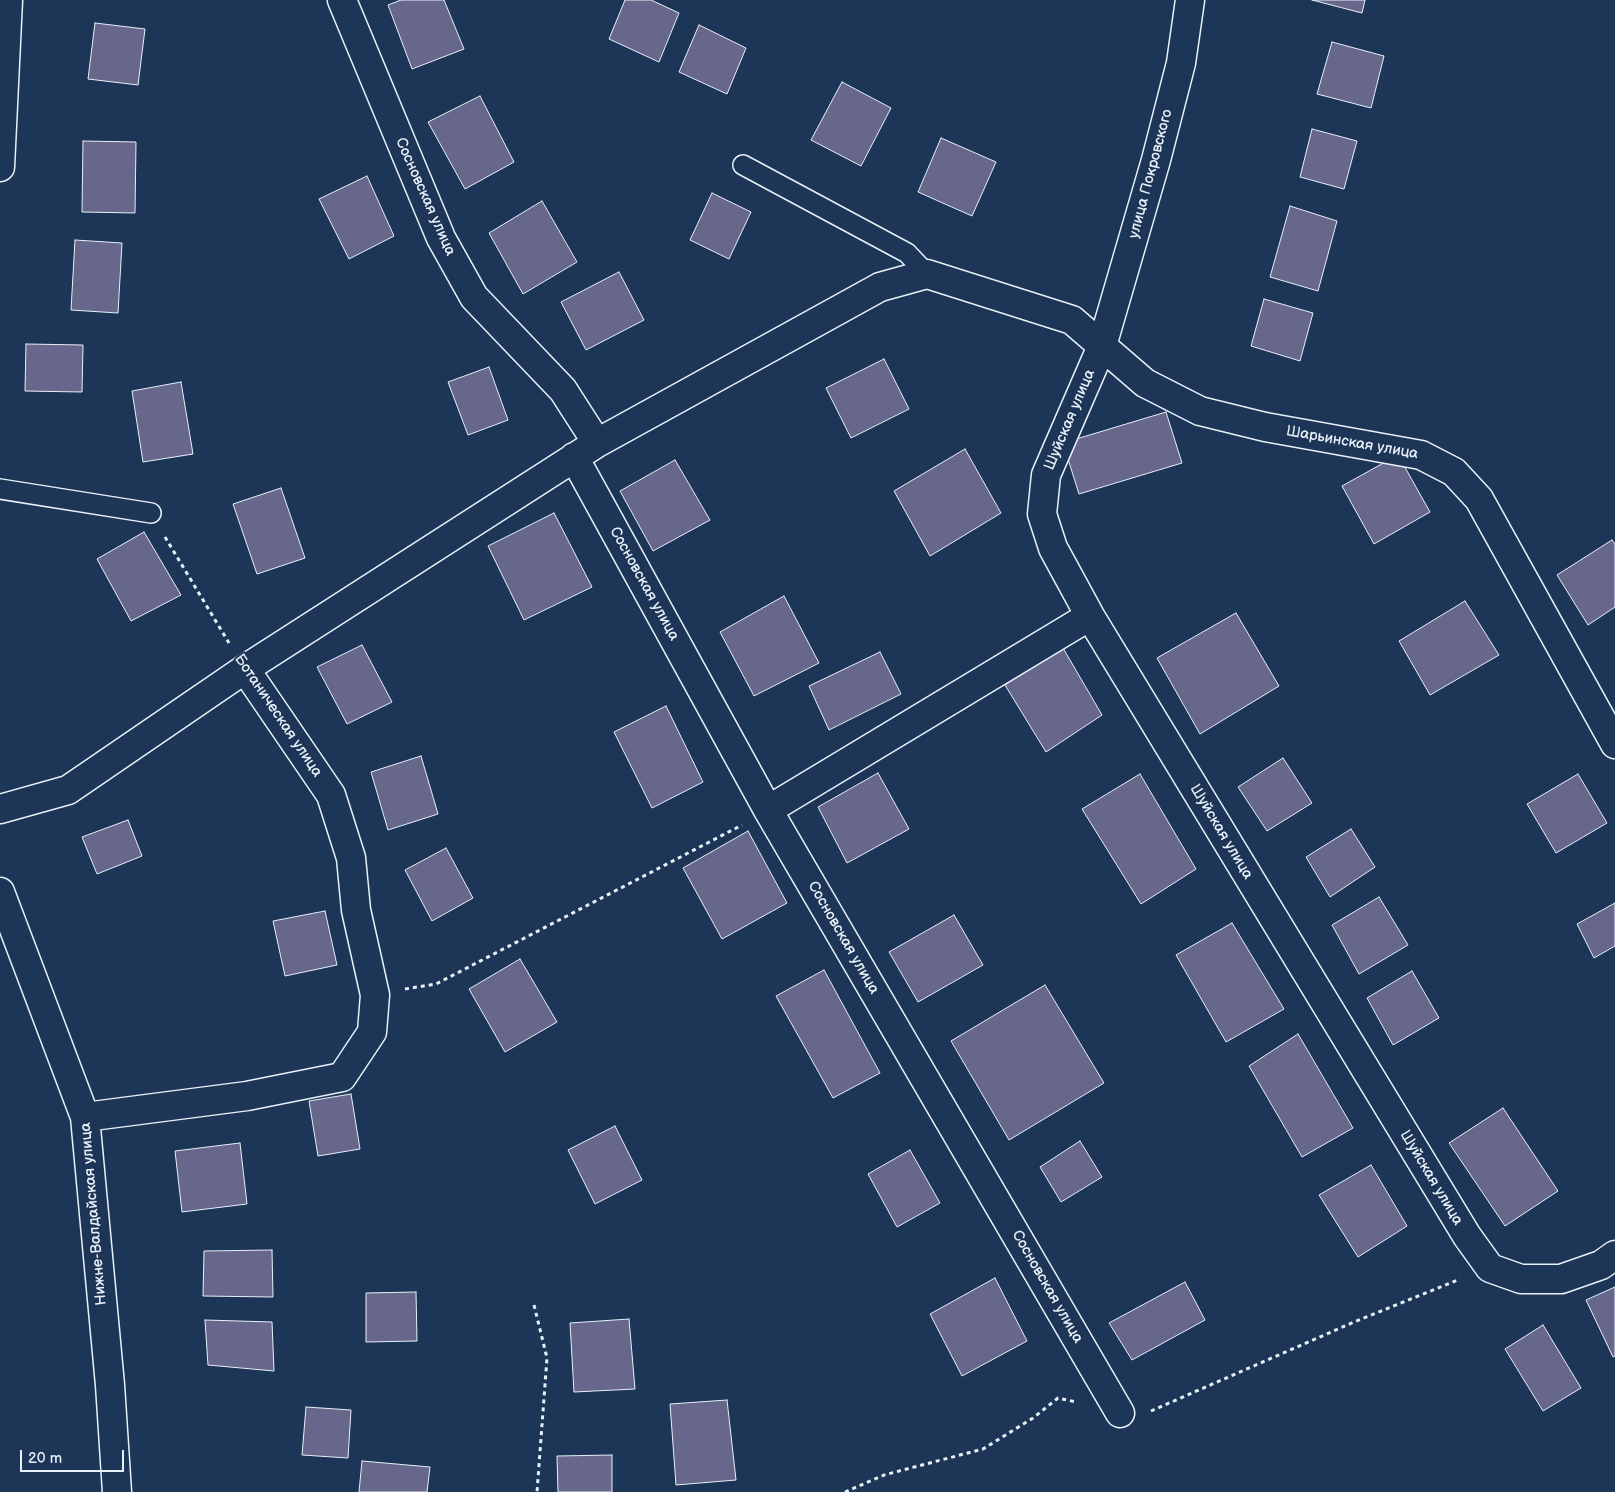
<!DOCTYPE html>
<meta charset="utf-8">
<style>
body{margin:0}
#map{position:relative;width:1615px;height:1492px;overflow:hidden;background:#1d3557;font-family:"Balsamiq Sans",sans-serif}
canvas{display:block}
.scale{position:absolute;left:20px;top:1450px;width:104px;height:22px;box-sizing:border-box;border:2px solid #e8f1f8;border-top:0;padding-left:6px;font-size:15px;line-height:18px;white-space:nowrap;color:#e8f1f8;-webkit-text-stroke:4px #1d3557;paint-order:stroke}
</style>
<div id="map">
<canvas width="1615" height="1492"></canvas>
<div class="scale">20 m</div>
</div>
<script>
const g = document.querySelector('canvas').getContext('2d');
g.lineJoin = 'round';
function fillPath(path, color) { g.fillStyle = color; g.fill(path, 'evenodd'); }
const poly = rows => new Path2D(rows.map(r => 'M' + r).join(''));
function strokePath(path, color, width, dash) { g.strokeStyle = color; g.lineWidth = width; g.lineCap = dash ? 'butt' : 'round'; g.setLineDash(dash || []); g.stroke(path); }
function label(font, color, halo, rows, align = 'center') {
  g.font = font + ' "Balsamiq Sans",sans-serif'; g.lineWidth = 4; g.setLineDash([]); g.textBaseline = 'middle'; g.strokeStyle = halo; g.fillStyle = color; for (const [text, x, y, turn = 0] of rows) {
    g.save(); g.translate(x, y); g.rotate((+turn || 0) * Math.PI / 180); g.textAlign = isNaN(turn) ? turn : align; if (halo) g.strokeText(text, 0, 0); g.fillText(text, 0, 0); g.restore();
  }
}
const building = poly([
 [401,0,444,0,464,49,412,69,388,5,401,0],
 [625,0,651,0,679,13,659,62,609,39,625,0],
 [1312,0,1365,0,1362,13,1312,0],
 [95,23,145,29,138,85,88,79,95,23],
 [699,25,746,48,727,94,679,72,699,25],
 [1332,42,1384,56,1371,108,1317,94,1332,42],
 [842,82,891,108,861,166,811,140,842,82],
 [480,96,514,162,465,189,428,122,480,96],
 [1312,129,1357,141,1344,189,1300,177,1312,129],
 [941,138,996,162,972,216,918,192,941,138],
 [83,141,136,142,135,213,82,212,83,141],
 [367,176,394,236,349,259,319,199,367,176],
 [712,193,751,212,729,259,690,240,712,193],
 [542,201,577,262,523,294,489,233,542,201],
 [1290,206,1337,221,1318,291,1270,277,1290,206],
 [75,240,122,243,118,313,71,310,75,240],
 [619,272,644,320,586,350,561,302,619,272],
 [1264,299,1313,313,1300,361,1251,346,1264,299],
 [26,344,83,345,82,392,25,391,26,344],
 [884,359,909,409,851,438,826,388,884,359],
 [489,367,508,420,468,435,448,382,489,367],
 [181,382,193,454,143,462,132,391,181,382],
 [1166,412,1182,463,1079,494,1063,443,1166,412],
 [965,449,1001,513,930,556,894,491,965,449],
 [1398,455,1430,512,1374,544,1342,486,1398,455],
 [675,460,710,520,653,551,620,491,675,460],
 [281,488,305,558,257,574,233,504,281,488],
 [554,513,592,587,524,620,488,546,554,513],
 [144,532,181,595,131,621,97,559,144,532],
 [1612,540,1615,544,1615,607,1588,625,1557,575,1612,540],
 [784,596,819,663,754,696,720,632,784,596],
 [1465,601,1499,655,1430,695,1399,641,1465,601],
 [1236,613,1279,686,1200,734,1157,658,1236,613],
 [362,645,392,702,347,724,317,667,362,645],
 [1063,648,1102,715,1046,752,1005,685,1063,648],
 [880,652,901,694,829,730,809,686,880,652],
 [666,706,703,782,652,808,614,732,666,706],
 [421,756,438,814,388,830,371,772,421,756],
 [1283,758,1312,803,1267,831,1238,787,1283,758],
 [878,773,909,829,847,863,818,807,878,773],
 [1140,774,1196,869,1141,904,1082,809,1140,774],
 [1578,774,1607,823,1556,853,1527,804,1578,774],
 [128,820,142,856,97,874,82,837,128,820],
 [1351,829,1375,867,1330,897,1306,857,1351,829],
 [748,831,787,903,722,939,683,868,748,831],
 [446,848,473,898,432,921,405,870,446,848],
 [1379,897,1408,945,1359,974,1332,925,1379,897],
 [1615,903,1615,946,1594,958,1577,924,1615,903],
 [325,911,337,965,285,976,273,921,325,911],
 [954,915,983,965,918,1002,889,952,954,915],
 [1232,923,1284,1009,1226,1042,1176,955,1232,923],
 [520,959,557,1022,505,1052,469,989,520,959],
 [824,970,880,1073,833,1098,776,996,824,970],
 [1412,971,1439,1018,1393,1045,1367,998,1412,971],
 [1045,985,1104,1083,1009,1140,951,1041,1045,985],
 [1298,1034,1353,1128,1302,1157,1249,1066,1298,1034],
 [351,1094,360,1149,318,1156,309,1101,351,1094],
 [1503,1108,1558,1191,1505,1226,1449,1143,1503,1108],
 [615,1126,642,1180,595,1204,568,1150,615,1126],
 [1080,1141,1102,1177,1061,1202,1040,1167,1080,1141],
 [240,1143,247,1204,182,1212,175,1151,240,1143],
 [910,1150,940,1203,897,1227,868,1174,910,1150],
 [1371,1165,1407,1226,1358,1257,1319,1195,1371,1165],
 [272,1250,273,1297,203,1296,204,1251,272,1250],
 [995,1278,1027,1341,962,1376,930,1314,995,1278],
 [1185,1282,1205,1320,1132,1360,1109,1323,1185,1282],
 [1615,1287,1615,1356,1613,1357,1586,1300,1615,1287],
 [416,1292,417,1341,366,1342,366,1293,416,1292],
 [629,1319,635,1389,574,1392,570,1323,629,1319],
 [205,1320,272,1322,274,1371,208,1365,205,1320],
 [1543,1325,1581,1388,1543,1411,1505,1349,1543,1325],
 [727,1400,736,1480,676,1485,670,1404,727,1400],
 [306,1407,351,1410,348,1458,302,1455,306,1407],
 [612,1455,612,1492,558,1492,557,1456,612,1455],
 [362,1461,430,1467,427,1492,359,1492,362,1461]
]);
const path = poly([
 [165,537,229,643],
 [405,989,436,984,742,825],
 [534,1305,547,1358,537,1492],
 [1151,1411,1354,1322,1460,1279],
 [845,1492,884,1475,983,1449,1033,1418,1058,1398,1076,1402]
]);
const lane = poly([
 [743,165,907,253,927,274],
 [0,489,151,513]
]);
const street = poly([
 [342,0,441,238,474,297,563,390,597,443],
 [1190,0,1181,63,1156,160,1102,346,1046,475,1042,514,1053,548,1090,616,1467,1236,1490,1268,1521,1279,1561,1279,1601,1265,1615,1255],
 [0,167,8,0],
 [574,457,768,810,1120,1413],
 [0,809,68,790,245,669,597,443,880,287,927,274,1072,320,1145,383,1200,411,1265,427,1421,455,1454,472,1479,499,1615,744],
 [768,810,1090,616],
 [0,892,85,1117,110,1385,117,1492],
 [85,1117,247,1096,342,1077,372,1032,375,995,356,910,351,858,331,795,245,669]
]);
const streetNames = [
 ["улица Покровского",1151,174,-75],
 ["Сосновская улица",425,197,66],
 ["Шуйская улица",1070,420,-67],
 ["Шарьинская улица",1352,443,10],
 ["Сосновская улица",644,584,61],
 ["Ботаническая улица",278,716,56],
 ["Шуйская улица",1221,832,59],
 ["Сосновская улица",843,938,60],
 ["Шуйская улица",1431,1178,59],
 ["Нижне-Валдайская улица",94,1214,-95],
 ["Сосновская улица",1047,1287,60]
];
fillPath(building, '#66678a');
strokePath(building, '#e8f1f8', 1);
strokePath(lane, '#e8f1f8', 22);
strokePath(street, '#e8f1f8', 31);
strokePath(path, '#e8f1f8', 3, [4, 4]);
strokePath(lane, '#1d3557', 19);
strokePath(street, '#1d3557', 28);
label('15px', '#e8f1f8', '#1d3557', streetNames);
</script>
